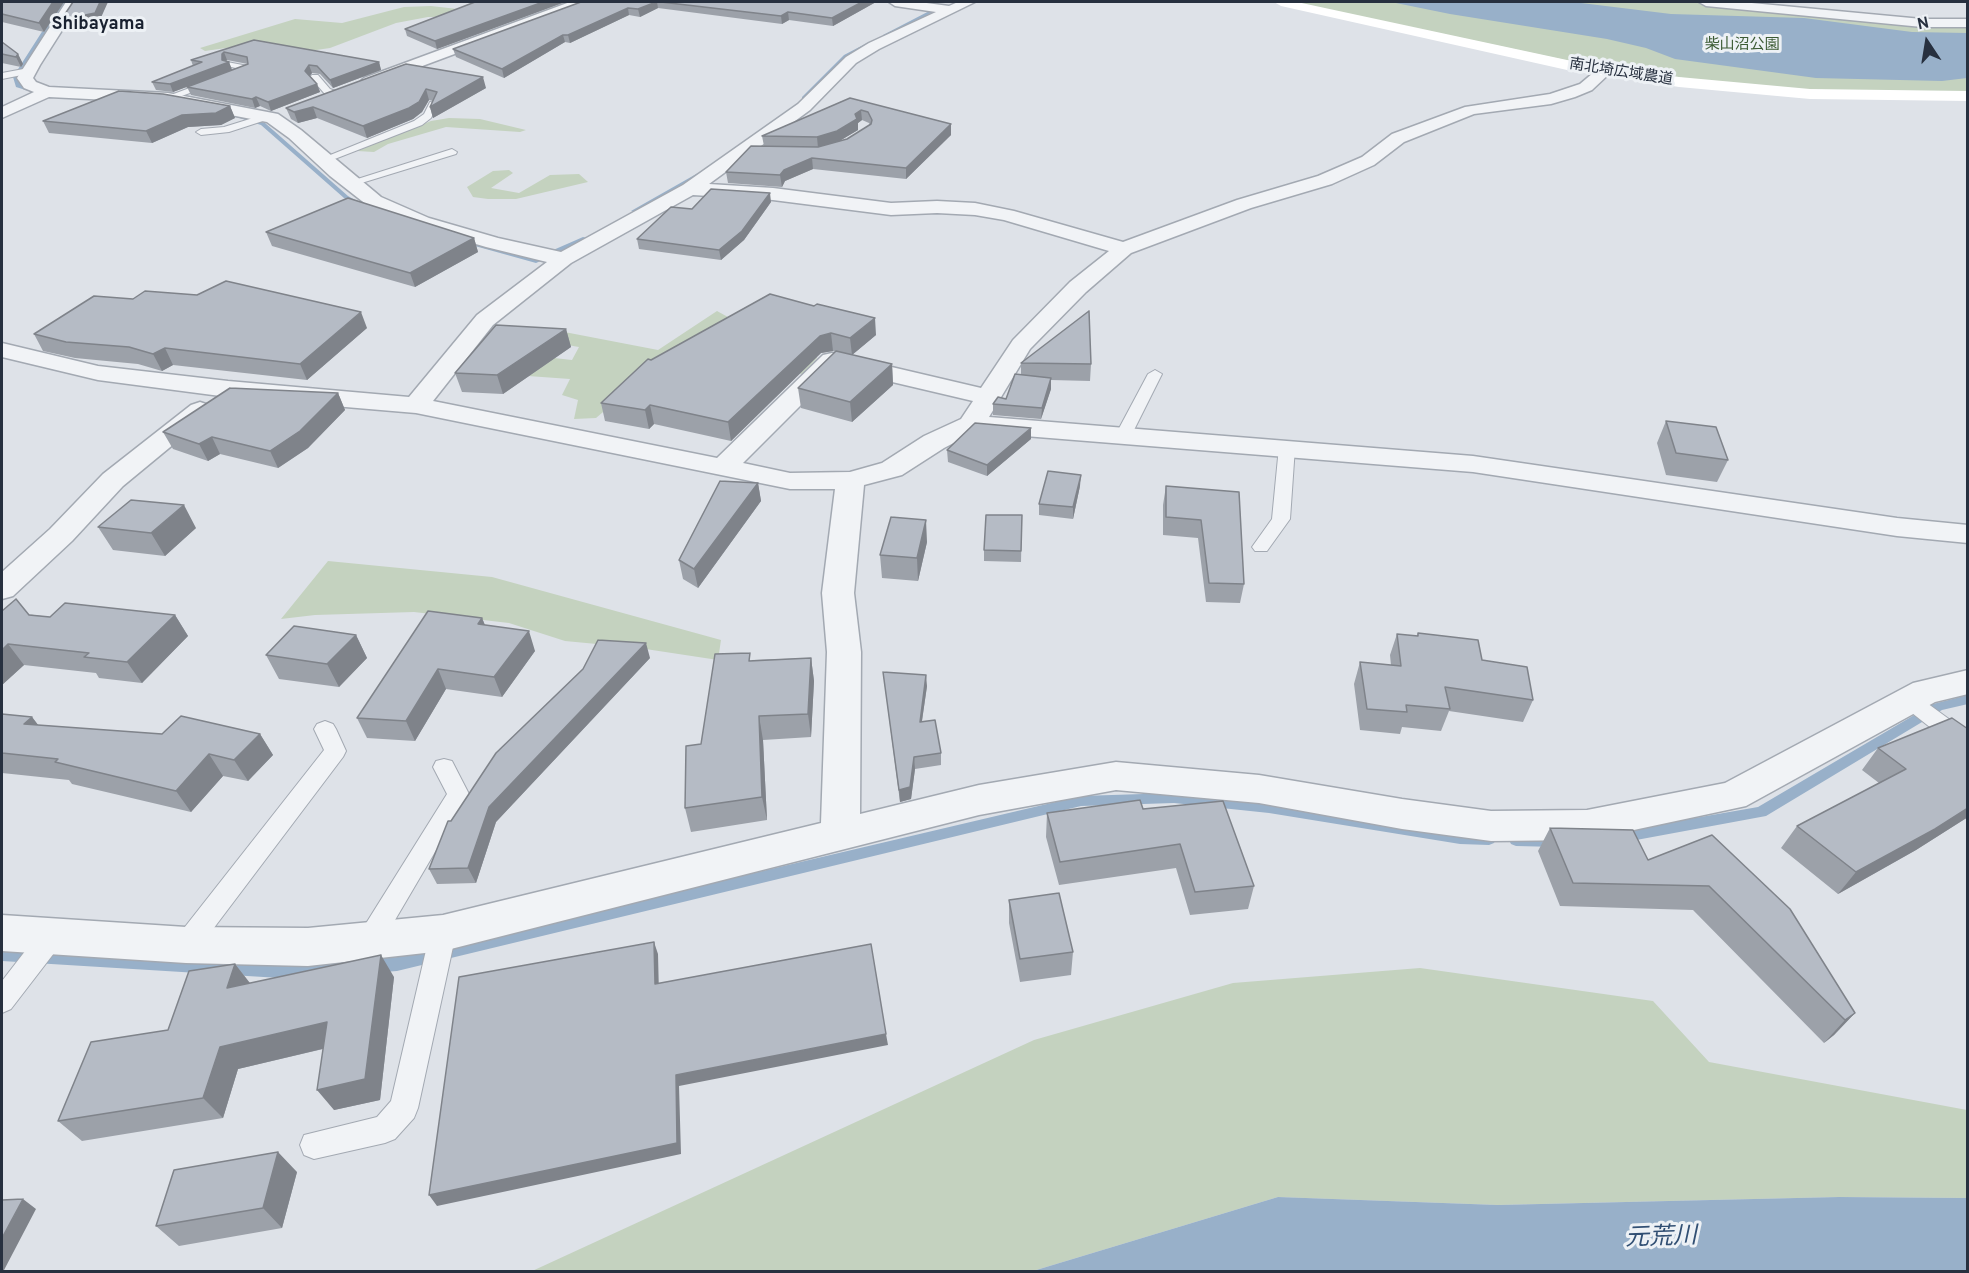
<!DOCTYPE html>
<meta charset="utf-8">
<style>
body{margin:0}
#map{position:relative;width:1969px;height:1273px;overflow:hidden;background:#dee2e8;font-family:Overpass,sans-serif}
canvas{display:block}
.frame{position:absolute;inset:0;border:3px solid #27303f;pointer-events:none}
.north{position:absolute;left:1897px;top:12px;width:60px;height:60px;-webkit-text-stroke:4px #edf1f5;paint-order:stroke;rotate:348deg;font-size:16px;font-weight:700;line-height:24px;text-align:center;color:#27303f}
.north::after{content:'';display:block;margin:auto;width:21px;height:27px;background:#27303f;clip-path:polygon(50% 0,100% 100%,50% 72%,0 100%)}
</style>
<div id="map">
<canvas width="1969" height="1273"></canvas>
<div class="frame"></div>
<div class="north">N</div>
</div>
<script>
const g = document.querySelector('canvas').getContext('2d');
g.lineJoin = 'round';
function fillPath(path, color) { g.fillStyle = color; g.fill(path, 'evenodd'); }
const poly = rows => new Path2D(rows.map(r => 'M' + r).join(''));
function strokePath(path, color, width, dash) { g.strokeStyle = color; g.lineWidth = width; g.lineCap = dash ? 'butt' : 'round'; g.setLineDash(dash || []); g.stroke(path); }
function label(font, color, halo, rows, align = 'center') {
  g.font = font + ' Overpass,"Noto Sans JP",sans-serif'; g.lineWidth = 6; g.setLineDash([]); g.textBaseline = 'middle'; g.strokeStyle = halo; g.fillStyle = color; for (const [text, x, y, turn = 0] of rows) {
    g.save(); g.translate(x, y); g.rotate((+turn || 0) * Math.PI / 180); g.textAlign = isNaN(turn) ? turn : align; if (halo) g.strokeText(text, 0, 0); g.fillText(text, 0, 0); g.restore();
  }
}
const green = poly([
 [1292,2,1693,2,1831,15,1967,25,1967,93,1906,93,1747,87,1579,63],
 [431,6,519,16,428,17,396,23,330,48,296,53,240,46,205,51,200,48,295,19,342,23,404,7],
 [449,118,480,119,526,130,520,132,446,127,388,144,374,152,357,151,431,121],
 [509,170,513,173,491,188,519,193,550,175,579,174,588,182,516,199,488,199,473,197,467,187,493,171],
 [717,311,737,322,813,347,817,358,803,374,755,368,648,374,596,418,574,419,578,400,562,395,570,379,528,376,545,357,572,360,579,347,538,340,554,330,658,350],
 [328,561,492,577,721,640,718,660,639,648,565,641,509,623,414,612,315,615,281,619],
 [1420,968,1653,1001,1709,1062,1967,1110,1967,1198,1839,1197,1498,1205,1278,1197,1033,1271,530,1272,1034,1040,1233,983]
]);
const water = poly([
 [1391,2,1573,2,1671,14,1804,18,1912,32,1967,33,1967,78,1942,81,1816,78,1675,59,1646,48,1607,39,1450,14],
 [1278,1197,1498,1205,1839,1197,1967,1198,1967,1271,1033,1271]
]);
const stream = poly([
 [61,2,65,2,19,77,21,85,51,95,48,97,16,87,13,77,61,2],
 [912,2,923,2,946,5,887,37,883,37,883,35,939,6,912,2],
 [867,43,872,44,848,57,806,99,802,99,802,97,844,55,867,43],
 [230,113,265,123,348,196,362,204,362,206,358,206,344,198,261,125,230,115,230,113],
 [698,173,701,175,700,176,638,213,631,211,698,173],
 [583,237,590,239,536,263,457,241,461,239,535,258,583,237],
 [1968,695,1968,704,1942,710,1766,816,1620,843,1615,841,1613,837,1615,833,1620,831,1758,807,1933,704,1968,695],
 [1174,793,1269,803,1460,832,1489,833,1494,835,1496,839,1494,843,1489,845,1460,844,1269,813,1174,803,1081,806,397,971,371,973,365,971,363,966,365,961,371,959,397,957,1081,796,1174,793],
 [1516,834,1558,835,1563,837,1565,841,1563,845,1558,847,1516,846,1511,844,1509,840,1511,836,1516,834],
 [2,947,280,964,330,961,336,963,338,968,336,973,330,975,280,978,2,961,2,947]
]);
const lane = poly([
 [227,62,248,66,249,71,171,100,163,98,240,69,227,66,227,62],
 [29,68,32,69,32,73,2,79,2,73,29,68],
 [312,75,318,75,330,89,338,92,338,96,324,93,310,77,312,75],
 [430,102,438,104,431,118,422,125,327,162,323,163,318,160,414,121,424,114,430,102],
 [266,114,269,115,269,119,229,132,201,135,196,132,201,129,224,127,266,114],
 [452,149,457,152,456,154,355,185,347,185,345,183,452,149],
 [1155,370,1162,374,1132,434,1130,437,1118,437,1116,434,1148,374,1155,370],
 [1287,442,1295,447,1290,519,1267,551,1255,551,1252,547,1272,519,1279,447,1287,442],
 [1909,693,1916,695,1968,733,1968,753,1960,751,1902,705,1899,700,1902,695,1909,693],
 [325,721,333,724,336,729,346,751,343,757,195,953,186,956,177,953,173,945,177,937,324,750,314,729,317,724,325,721],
 [444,759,452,761,469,794,378,949,369,952,360,949,356,941,360,933,447,794,433,767,436,761,444,759],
 [443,922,452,925,456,933,418,1108,414,1118,395,1139,385,1143,314,1159,304,1155,300,1145,304,1135,377,1117,391,1101,430,933,434,925,443,922],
 [52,925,61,928,65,936,61,944,11,1009,2,1013,2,981,43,928,52,925]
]);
const street = poly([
 [66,2,80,2,40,65,33,78,36,82,49,87,168,93,278,114,301,130,381,197,429,218,498,238,561,252,683,185,798,104,846,57,869,43,936,12,895,6,889,2,919,2,949,6,958,2,975,2,879,49,856,63,810,110,709,184,773,188,891,203,937,201,975,203,1014,211,1123,242,1237,200,1318,176,1362,157,1392,134,1465,107,1550,94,1580,84,1599,68,1609,68,1612,71,1609,74,1592,90,1575,97,1551,104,1474,114,1404,142,1374,165,1332,184,1251,208,1131,253,1086,292,1030,349,989,417,1473,456,1897,518,1968,525,1968,543,1897,536,1473,472,975,432,944,448,902,475,864,485,854,593,861,652,860,814,979,785,1116,762,1259,775,1402,799,1491,811,1587,810,1725,783,1913,683,1968,670,1968,694,1935,702,1746,806,1587,840,1491,841,1402,829,1259,803,1116,790,979,815,443,951,308,966,186,963,2,951,2,915,186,927,308,928,443,915,821,823,827,652,822,593,835,489,790,489,416,413,228,397,98,380,2,357,2,343,98,366,228,381,409,397,477,315,547,262,486,247,415,226,367,205,330,176,289,138,267,122,168,103,49,97,2,118,2,107,34,92,24,88,17,78,66,2],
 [693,195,773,200,891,215,937,213,975,215,1004,220,1109,251,1070,282,1013,340,981,388,832,353,823,355,717,458,433,401,493,325,571,263,693,195],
 [837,369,973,401,961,419,924,436,882,463,850,472,790,473,743,463,837,369],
 [570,2,588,2,586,5,374,84,364,84,361,81,364,78,570,2],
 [1699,2,1741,2,1922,19,1968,19,1968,27,1922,27,1706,6,1699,2],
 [200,402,209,405,213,410,209,415,123,486,72,541,13,596,2,599,2,572,50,529,103,474,191,405,200,402]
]);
const secondary = poly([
 [1274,2,1297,2,1567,60,1679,77,1810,89,1968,91,1968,101,1810,99,1679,87,1567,70,1281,6,1274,2]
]);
const wall = poly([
 [2,2,64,2,44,32,2,22],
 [475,2,565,2,437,49,407,36,405,29],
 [581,2,876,2,833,26,789,20,782,24,658,8,640,17,629,15,570,43,565,42,504,78,456,57,453,49],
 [254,40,379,62,381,70,333,88,320,74,312,73,310,76,317,84,320,92,271,111,260,106,255,108,191,95,187,87,248,64,227,60,226,61,229,62,232,70,173,92,156,90,152,82,193,66,191,60],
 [2,42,18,54,23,64,21,67,2,63],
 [406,64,486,88,433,118,430,107,433,101,429,100,422,112,413,119,367,138,317,118,298,123,291,119,286,108],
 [850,98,951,135,906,179,813,169,785,181,782,187,728,183,726,172,764,146,762,136],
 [862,120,869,123,870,125,847,139,839,141,858,130,858,123],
 [230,106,235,118,221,125,188,127,152,143,49,133,43,121],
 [771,202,744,240,721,260,639,249,637,239],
 [266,232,474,238,478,252,415,287,272,246],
 [770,294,876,335,852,355,892,364,893,385,852,422,801,408,798,388,836,352,833,351,821,353,731,441,654,424,649,429,605,421,601,403,651,360],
 [367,328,307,380,173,365,162,371,138,364,75,358,43,351,34,334],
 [566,329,571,347,503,394,462,392,455,373],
 [1021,363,1091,364,1090,381,1051,380,1051,389,1041,419,993,415,993,404,1006,399,1021,375],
 [338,393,345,410,308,448,278,468,220,454,208,461,173,449,163,432],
 [1666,421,1728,460,1717,482,1666,475,1657,443],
 [1031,439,987,476,948,462,947,450],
 [758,483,761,501,698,588,683,579,679,560],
 [1080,486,1073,519,1039,515,1039,504],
 [1166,486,1239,492,1244,584,1240,603,1206,602,1198,538,1163,535,1163,505],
 [1022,515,1021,562,984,561,984,550],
 [98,527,196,528,165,556,113,550],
 [927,542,918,581,882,578,880,555],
 [2,611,50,617,175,615,188,636,142,683,99,678,96,673,24,665,2,685],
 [482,618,485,625,535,651,502,697,446,689,415,741,367,738,357,718],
 [1418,633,1482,660,1533,700,1523,722,1449,711,1441,731,1402,727,1400,734,1360,730,1354,684,1360,662,1391,665,1390,655,1397,634,1417,636],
 [356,635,367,658,339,687,279,679,266,655],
 [650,658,496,822,476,883,437,884,429,869,451,821,583,669],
 [811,658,814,681,811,737,763,740,767,820,691,832,685,808,752,660],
 [883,672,927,686,922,721,941,753,941,765,915,769,911,799,900,802],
 [2,714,32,717,38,725,162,734,260,734,273,755,248,781,223,776,191,812,72,784,69,780,2,773],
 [1968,729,1968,817,1916,850,1838,894,1781,848,1797,826,1879,783,1862,770,1878,748],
 [1143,809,1254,886,1248,909,1190,915,1176,868,1059,885,1046,837,1047,813],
 [1550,828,1648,860,1712,835,1855,1013,1834,1035,1824,1043,1693,910,1560,906,1538,851],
 [1009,900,1073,952,1071,975,1020,982,1009,923],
 [235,964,250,983,394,977,380,1100,334,1110,323,1049,238,1069,223,1118,82,1141,58,1121,168,1030],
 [297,1172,282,1228,179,1246,156,1226]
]);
const shadedWall = poly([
 [53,2,64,2,44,32,39,23],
 [100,2,108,2,99,22,66,29,61,20],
 [543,2,565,2,437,49,435,41],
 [657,2,658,8,640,17,638,9],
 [862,2,876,2,833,26,832,18],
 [628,8,629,15,570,43,568,35],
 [788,12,789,20,782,24,781,16],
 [563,35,565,42,504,78,502,69],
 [224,52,227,60,225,62,229,62,232,70,173,92,170,84,222,60,222,54],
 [18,54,23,64,21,67,16,57],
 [379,62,381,70,333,88,330,80],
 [309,65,312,73,308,78,305,71],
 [483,77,486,88,433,118,430,107],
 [317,84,320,92,271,111,268,102],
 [426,89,429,100,422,112,413,119,367,138,363,126],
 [256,97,260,106,255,108,252,99],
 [230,106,235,118,221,125,188,127,152,143,146,131,182,115],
 [313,107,317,118,298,123,294,112],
 [861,110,862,120,858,123,858,130,838,142,818,148,817,137],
 [951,124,951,135,906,179,906,168],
 [812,158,813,169,785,181,782,187,780,175,784,170],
 [770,193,771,202,744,240,721,260,719,250],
 [474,238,478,252,415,287,410,273],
 [361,312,367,328,307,380,300,364],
 [875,318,876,335,852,355,850,338],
 [566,329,571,347,503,394,497,375],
 [831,333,833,351,821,353,731,441,728,422,820,336],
 [165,348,173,365,162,371,153,354],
 [892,364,893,385,852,422,850,402],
 [1051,378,1051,389,1041,419,1042,408],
 [338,393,345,410,308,448,278,468,270,451],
 [650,405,654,424,649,429,645,410],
 [1031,428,1031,439,987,476,987,465],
 [212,437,220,454,208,461,199,444],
 [1081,475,1080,486,1073,519,1073,507],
 [758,483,761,501,698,588,694,569],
 [184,505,196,528,165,556,151,533],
 [926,520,927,542,918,581,917,558],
 [175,615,188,636,142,683,127,662],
 [482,618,490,638,478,624],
 [529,631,535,651,502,697,494,677],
 [356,635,367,658,339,687,327,664],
 [646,643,650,658,496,822,476,883,468,868,489,807],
 [8,644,24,665,2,685,2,650],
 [811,658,814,681,811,737,808,714],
 [438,669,446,689,415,741,406,721],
 [926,675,927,686,920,734,920,722],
 [759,716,763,740,767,820,762,797],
 [32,717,48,738,24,724],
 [260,734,273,755,248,781,234,760],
 [209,754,223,776,191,812,176,791],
 [914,757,915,769,911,799,900,802,899,790],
 [1968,808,1968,817,1916,850,1838,894,1856,872],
 [654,942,658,954,659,995,655,984],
 [381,955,394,977,380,1100,334,1110,317,1090],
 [235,964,252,986,227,988],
 [1855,1013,1834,1035,1824,1043,1845,1020],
 [327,1022,343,1044,238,1069,223,1118,203,1098,220,1047],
 [886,1034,888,1045,679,1086,681,1154,437,1206,429,1195,676,1075],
 [278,1152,297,1172,282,1228,263,1208],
 [23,1199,36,1209,3,1272,2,1272,2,1238]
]);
const building = poly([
 [2,2,53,2,39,23,2,14,2,2],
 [73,2,100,2,95,13,61,20,73,2],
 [475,2,543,2,435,41,405,29,475,2],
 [581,2,656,2,638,9,628,8,568,35,563,35,502,69,453,49,581,2],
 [661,2,862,2,832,18,788,12,781,16,661,2],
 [254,40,379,62,330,80,317,66,309,65,305,71,317,84,268,102,256,97,252,99,187,87,248,64,247,57,224,52,222,54,222,60,229,62,170,84,152,82,202,62,191,60,254,40],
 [2,42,18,54,16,57,2,54,2,42],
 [406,64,483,77,430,107,437,92,426,89,419,102,409,108,363,126,313,107,294,112,286,108,406,64],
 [119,91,163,94,230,106,216,113,182,115,146,131,43,121,119,91],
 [850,98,951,124,906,168,812,158,784,170,780,175,726,172,751,146,818,147,847,139,871,124,872,120,868,112,861,110,855,114,857,119,837,131,817,137,762,136,850,98],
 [711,189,770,193,742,231,719,250,637,239,671,207,692,209,711,189],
 [348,198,474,238,410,273,266,232,348,198],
 [226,281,361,312,300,364,165,348,153,354,129,347,66,342,34,334,94,296,133,299,145,291,197,295,226,281],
 [770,294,814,306,817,304,875,318,850,338,831,333,820,336,728,422,650,405,645,410,601,403,648,359,651,360,770,294],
 [1089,311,1091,364,1021,363,1089,311],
 [496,325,566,329,497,375,455,373,496,325],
 [836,351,892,364,850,402,798,388,836,351],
 [1015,374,1051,378,1042,408,993,404,998,397,1006,399,1015,374],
 [230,388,338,393,300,431,270,451,212,437,199,444,163,432,230,388],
 [1666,421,1716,427,1728,460,1676,453,1666,421],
 [975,423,1031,428,987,465,947,450,975,423],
 [1048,471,1081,475,1073,507,1039,504,1048,471],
 [720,481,758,483,694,569,679,560,720,481],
 [1166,486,1239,492,1244,584,1209,583,1201,520,1166,517,1166,486],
 [131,500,184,505,151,533,98,527,131,500],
 [986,515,1022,515,1021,551,984,550,986,515],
 [891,517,926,520,917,558,880,555,891,517],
 [16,599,29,615,50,617,65,603,175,615,127,662,84,657,89,653,8,644,2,650,2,611,16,599],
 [428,611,482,618,478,624,529,631,494,677,438,669,406,721,357,718,428,611],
 [294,626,356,635,327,664,266,655,294,626],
 [1418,633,1478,640,1482,660,1527,667,1533,700,1445,687,1450,709,1406,705,1407,712,1367,709,1360,662,1401,666,1397,634,1418,636,1418,633],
 [598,640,646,643,489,807,468,868,429,869,448,821,451,821,496,753,583,669,598,640],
 [750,653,749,661,811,658,808,714,759,716,762,797,685,808,686,746,701,744,715,654,750,653],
 [883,672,926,675,920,722,935,720,941,753,914,757,910,787,899,790,883,672],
 [2,714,32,717,24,724,162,734,181,716,260,734,234,760,209,754,176,791,55,762,58,759,2,753,2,714],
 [1952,718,1968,729,1968,808,1935,829,1856,872,1797,826,1906,769,1878,748,1952,718],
 [1140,800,1143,809,1223,801,1254,886,1195,892,1180,844,1060,862,1047,813,1140,800],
 [1550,828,1633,830,1648,860,1712,835,1790,909,1855,1013,1845,1020,1709,886,1573,883,1550,828],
 [1059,893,1073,952,1020,959,1009,900,1059,893],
 [654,942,655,984,871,944,886,1034,676,1075,677,1143,429,1195,459,977,654,942],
 [381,955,365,1079,317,1090,327,1022,220,1047,203,1098,58,1121,91,1042,168,1030,189,971,235,964,227,988,381,955],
 [278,1152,263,1208,156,1226,174,1170,278,1152],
 [23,1199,2,1238,2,1200,23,1199]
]);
const farParknames = [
 ["柴山沼公園",1742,46]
];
const farStreetnames = [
 ["南北埼広域農道",1621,73,9]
];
const farQuarternames = [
 ["Shibayama",98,25]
];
const nearWaternames = [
 ["元荒川",1661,1239,-2]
];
fillPath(green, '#c4d2bf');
fillPath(water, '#98b0c9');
fillPath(stream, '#98b0c9');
strokePath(lane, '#a3a9b2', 2);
strokePath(street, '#a3a9b2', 3);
fillPath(lane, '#f1f3f6');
fillPath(street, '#f1f3f6');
fillPath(secondary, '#fff');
fillPath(wall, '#9ca1a9');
fillPath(shadedWall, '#7f838a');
fillPath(building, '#b5bbc5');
strokePath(building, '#7f838a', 1.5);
label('15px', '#3c5b34', '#edf1f5', farParknames);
label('15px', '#27303f', '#edf1f5', farStreetnames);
label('bold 18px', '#192130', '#edf1f5', farQuarternames);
label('italic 24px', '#314f73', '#edf1f5', nearWaternames);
</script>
